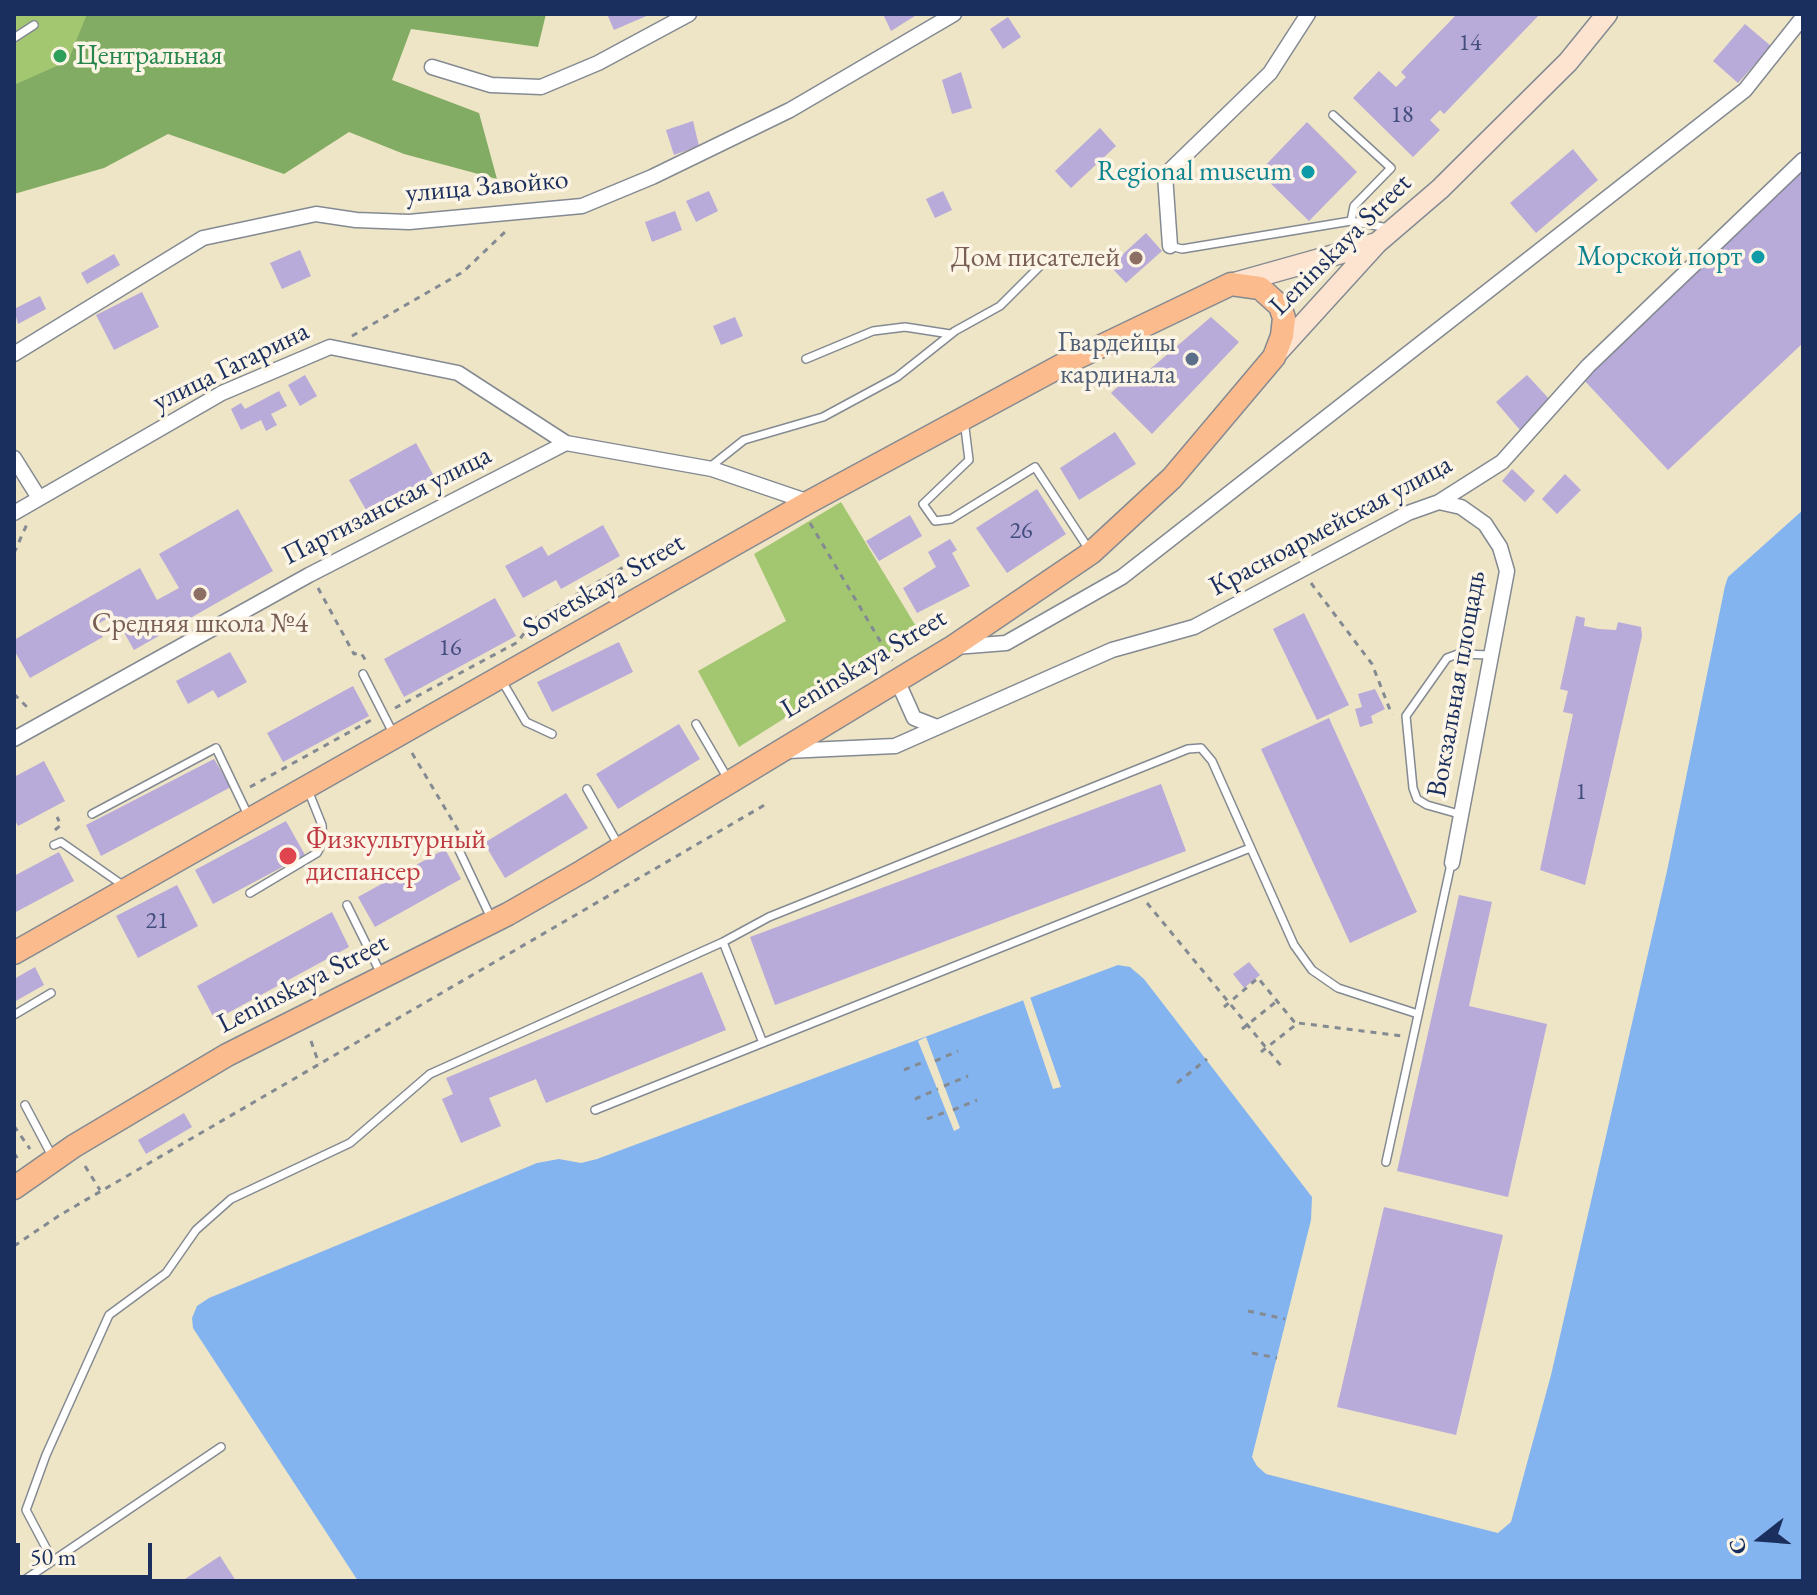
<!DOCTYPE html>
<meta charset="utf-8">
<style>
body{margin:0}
#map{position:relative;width:1817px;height:1595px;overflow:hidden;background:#eee5c6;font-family:"EB Garamond",serif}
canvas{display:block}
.frame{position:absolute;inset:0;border:16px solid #1b2f5e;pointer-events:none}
.north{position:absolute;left:1721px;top:1499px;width:80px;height:80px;-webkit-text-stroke:6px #fcf5e5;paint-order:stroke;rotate:253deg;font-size:22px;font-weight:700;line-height:32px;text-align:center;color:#1b2f5e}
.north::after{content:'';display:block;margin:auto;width:28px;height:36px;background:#1b2f5e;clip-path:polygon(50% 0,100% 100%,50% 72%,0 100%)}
.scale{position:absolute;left:16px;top:1543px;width:136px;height:36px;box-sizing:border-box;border:4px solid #1b2f5e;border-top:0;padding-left:10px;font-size:24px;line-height:28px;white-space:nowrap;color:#1b2f5e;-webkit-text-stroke:6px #fcf5e5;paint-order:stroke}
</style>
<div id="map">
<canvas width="1817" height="1595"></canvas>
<div class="frame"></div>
<div class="north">С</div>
<div class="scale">50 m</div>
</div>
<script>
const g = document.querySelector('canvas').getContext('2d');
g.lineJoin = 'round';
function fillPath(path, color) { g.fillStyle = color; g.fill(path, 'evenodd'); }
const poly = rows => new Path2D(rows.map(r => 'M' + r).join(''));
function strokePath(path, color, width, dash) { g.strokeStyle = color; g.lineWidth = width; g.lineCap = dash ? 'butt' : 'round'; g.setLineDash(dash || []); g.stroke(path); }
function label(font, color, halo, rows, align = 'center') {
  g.font = font + ' "EB Garamond",serif'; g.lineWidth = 7; g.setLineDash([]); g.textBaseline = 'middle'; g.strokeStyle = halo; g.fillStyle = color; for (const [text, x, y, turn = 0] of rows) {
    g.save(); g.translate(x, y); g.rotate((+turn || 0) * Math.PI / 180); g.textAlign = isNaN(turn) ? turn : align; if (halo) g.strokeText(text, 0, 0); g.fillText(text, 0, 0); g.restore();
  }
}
const green = poly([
 [14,14,125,14,14,136],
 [841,502,920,633,739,747,698,671,786,621,754,554]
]);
const forest = poly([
 [87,14,546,14,538,47,411,29,392,80,479,113,497,179,404,154,349,132,284,174,168,134,104,168,14,194,14,85,68,61]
]);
const water = poly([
 [1803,510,1803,1581,358,1581,193,1328,192,1318,197,1306,209,1298,537,1163,559,1159,581,1163,597,1159,1118,965,1130,967,1144,979,1312,1197,1311,1220,1252,1457,1257,1466,1266,1474,1498,1533,1511,1522,1551,1375,1667,871,1725,586,1728,577]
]);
const pier = poly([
 [1030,997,1061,1087,1053,1089,1023,1000],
 [926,1037,960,1128,954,1131,918,1041]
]);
const building = poly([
 [607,14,651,14,614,30],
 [883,14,918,14,891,31],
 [1457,14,1540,14,1444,114,1440,110,1430,120,1440,130,1413,157,1353,98,1379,71,1396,87,1406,77,1401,72],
 [1008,17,1021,37,1003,49,990,29],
 [1745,24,1771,46,1738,83,1713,61],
 [961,72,972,108,952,114,942,80],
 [693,121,699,146,674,155,666,130],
 [1307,122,1357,172,1309,221,1259,172],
 [1100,128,1116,146,1071,188,1055,171],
 [1573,149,1598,180,1536,233,1510,203],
 [1803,171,1803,343,1668,470,1583,379],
 [709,191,718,211,696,222,686,201],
 [943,191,952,210,935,218,926,199],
 [675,211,682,230,652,242,645,222],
 [1146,233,1162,251,1126,283,1110,266],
 [300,250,311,276,282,289,270,263],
 [114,254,120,265,87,284,81,273],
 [142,292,159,327,114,350,96,315],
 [40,296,46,309,18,324,14,309],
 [735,317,743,336,721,345,713,326],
 [1211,317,1239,342,1152,434,1111,393,1129,376,1135,382],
 [305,375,317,396,300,406,288,385],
 [1527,375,1552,402,1520,430,1496,402],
 [279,391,287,406,271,414,277,425,266,431,261,420,241,430,231,409,241,403,245,409],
 [1115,432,1136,464,1079,500,1060,468],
 [416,443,435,478,369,515,349,480],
 [1512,469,1535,491,1525,502,1502,481],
 [1565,474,1581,490,1557,514,1542,499],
 [1037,489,1066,534,1007,573,976,528],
 [238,509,273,571,134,650,114,615,96,625,103,637,30,678,14,650,14,640,140,568,157,600,179,588,159,554],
 [910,515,922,536,879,561,866,541],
 [603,525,620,556,561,589,556,580,523,598,505,566,542,546,548,556],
 [950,539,957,550,952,553,970,586,917,613,903,588,936,567,928,552],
 [495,598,516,636,404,697,384,659],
 [1304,613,1349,705,1317,720,1273,629],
 [1576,616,1585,618,1584,626,1599,629,1616,630,1618,622,1641,627,1642,636,1585,885,1540,870,1573,714,1563,712,1568,691,1560,689],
 [619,642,633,672,552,712,537,682],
 [230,652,247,682,218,698,213,690,188,704,176,681],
 [353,686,369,716,283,762,267,733],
 [1375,689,1385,709,1371,716,1373,723,1360,727,1355,709,1362,707,1358,694],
 [1329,718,1417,912,1350,943,1261,749],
 [679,724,700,759,618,809,596,774],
 [214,759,231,787,101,856,86,825],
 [44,761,65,801,18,826,14,818,14,777],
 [1161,784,1186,851,775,1005,750,937],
 [566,793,588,828,505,878,484,843],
 [286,821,305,855,213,904,195,870],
 [445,849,461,879,375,927,358,897],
 [59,852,74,881,14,913,14,876],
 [177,885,198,926,138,958,116,916],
 [1459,895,1492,902,1469,1006,1547,1024,1508,1197,1397,1171],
 [332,912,349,947,215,1020,197,986],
 [1249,962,1260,975,1244,988,1233,974],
 [35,967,44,985,14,1002,14,979],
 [702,972,726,1030,546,1103,536,1079,489,1098,501,1126,461,1143,442,1099,453,1094,446,1078],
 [184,1113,192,1127,146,1154,138,1140],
 [1384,1207,1503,1235,1456,1435,1337,1407],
 [220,1556,236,1581,182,1581]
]);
const path = poly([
 [352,336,463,272,507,230],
 [810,523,892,661],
 [14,553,27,524],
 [1311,583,1372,664,1392,715],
 [318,588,354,654,361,653,366,661],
 [14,694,31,711],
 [395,708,518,642,533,620,634,561],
 [412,753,461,835],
 [250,787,373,719],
 [55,830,61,825,57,817],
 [1147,903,1282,1067],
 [1224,1007,1258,978,1296,1024],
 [1242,1029,1277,1001],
 [311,1041,319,1064],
 [1261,1052,1298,1023,1402,1036],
 [935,1061,958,1051],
 [904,1070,926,1061],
 [1177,1083,1207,1059],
 [944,1086,968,1076],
 [915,1099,938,1089],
 [953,1110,977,1100],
 [927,1119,946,1112],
 [14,1126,30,1149],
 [14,1153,18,1159],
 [85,1166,100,1190],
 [14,1246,60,1215,768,803],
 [1248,1311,1285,1319],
 [1252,1353,1277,1358]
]);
const service = poly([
 [14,38,34,25],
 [1333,115,1391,168,1354,206,1351,221],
 [1170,246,1182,249,1351,221,1388,228],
 [806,359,873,331,905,327,950,334],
 [964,420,969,460,923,504,935,521,951,519,1035,467,1090,551],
 [710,467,744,440,823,417,897,377,955,331,1000,306,1040,266],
 [363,674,393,733],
 [502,681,526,722,552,734],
 [696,724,728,779],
 [587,789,619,846],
 [92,814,216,748,248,815],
 [1459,814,1427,805,1417,799,1413,788,1406,716,1447,658,1458,654,1491,655],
 [54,845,61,842,124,886],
 [457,846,492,920],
 [250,893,317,853,323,842,322,825,308,790],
 [347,905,382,976],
 [723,942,763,1043],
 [14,1015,51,993],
 [25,1105,52,1156],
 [595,1110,1250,848],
 [1386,1162,1451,864],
 [53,1561,26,1510,46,1455,109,1315,166,1273,196,1230,231,1199,350,1143,430,1074,723,942,769,917,1188,749,1201,748,1212,761,1294,945,1312,970,1338,988,1418,1014],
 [23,1581,221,1447]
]);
const minor = poly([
 [432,67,491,85,541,87,598,63,689,14],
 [1170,246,1165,175,1270,73,1308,14],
 [14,354,203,238,316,214,356,220,409,222,582,206,652,177,790,110,954,14],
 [14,458,39,498],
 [1439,502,1461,507,1485,524,1500,547,1507,571,1452,863],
 [14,513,222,393,330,347,458,373,566,443],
 [955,647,1006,643,1122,577,1745,90,1803,17],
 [897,680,914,718,937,727],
 [14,739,309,575,566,443,712,469,809,502],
 [787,751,895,746,1112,650,1194,627,1408,513,1439,502,1502,462,1588,366,1803,160]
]);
const secondary = poly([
 [1231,284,1377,243],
 [1276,354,1377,243,1440,189,1568,62,1607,14]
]);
const primary = poly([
 [14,953,809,502,1066,363,1231,284,1260,288,1280,306,1284,318,1282,336,1274,357,1172,478,1091,553,951,648,583,871,508,914,227,1055,74,1146,14,1188]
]);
const markers = [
 [60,56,8,"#2e9e5b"],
 [1308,172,8,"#0f9aa8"],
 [1758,257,8,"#0f9aa8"],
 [1136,258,8,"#8d6e63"],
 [1192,359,8,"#5c6f8a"],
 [200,594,8,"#8d6e63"],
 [288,856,10,"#e0444e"]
];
const numberNames = [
 ["14",1470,43],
 ["18",1402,115],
 ["26",1021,531],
 ["16",450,648],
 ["1",1581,792],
 ["21",157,921]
];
const leisureNames = [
 ["Центральная",76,56]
];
const cultureNames = [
 ["Regional museum",1292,172],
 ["Морской порт",1742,257]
];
const streetNames = [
 ["улица Завойко",487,187,-5],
 ["Leninskaya Street",1341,245,-45],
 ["улица Гагарина",231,367,-26],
 ["Партизанская улица",387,506,-27],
 ["Красноармейская улица",1331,526,-28],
 ["Sovetskaya Street",604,586,-30],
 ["Leninskaya Street",864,664,-31],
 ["Вокзальная площадь",1457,684,-80],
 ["Leninskaya Street",303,984,-27]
];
const educationNames = [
 ["Дом писателей",1120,258],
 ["Средняя школа №4",200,624,"center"]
];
const serviceNames = [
 ["Гвардейцы",1176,343],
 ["кардинала",1176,375]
];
const healthNames = [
 ["Физкультурный",306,840],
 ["диспансер",306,872]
];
fillPath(green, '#a3c771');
fillPath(forest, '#82ac63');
fillPath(water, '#84b4ef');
fillPath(pier, '#eee5c6');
fillPath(building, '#b8aad9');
strokePath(service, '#848a92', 10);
strokePath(minor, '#848a92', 17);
strokePath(secondary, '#848a92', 23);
strokePath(primary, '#848a92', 25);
strokePath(path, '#848a92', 3, [6, 6]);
strokePath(service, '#fff', 7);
strokePath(minor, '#fff', 14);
strokePath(secondary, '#fde4d1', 20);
strokePath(primary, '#fbbb8d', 22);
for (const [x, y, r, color] of markers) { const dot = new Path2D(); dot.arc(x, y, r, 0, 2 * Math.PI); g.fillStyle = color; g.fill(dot); strokePath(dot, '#fcf5e5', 3); }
label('24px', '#424e7d', null, numberNames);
label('28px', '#27864d', '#fcf5e5', leisureNames, 'left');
label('28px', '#0d838f', '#fcf5e5', cultureNames, 'right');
label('28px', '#1b2f5e', '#fcf5e5', streetNames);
label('28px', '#785e54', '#fcf5e5', educationNames, 'right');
label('28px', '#4e5e75', '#fcf5e5', serviceNames, 'right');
label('28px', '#be3a42', '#fcf5e5', healthNames, 'left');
</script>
